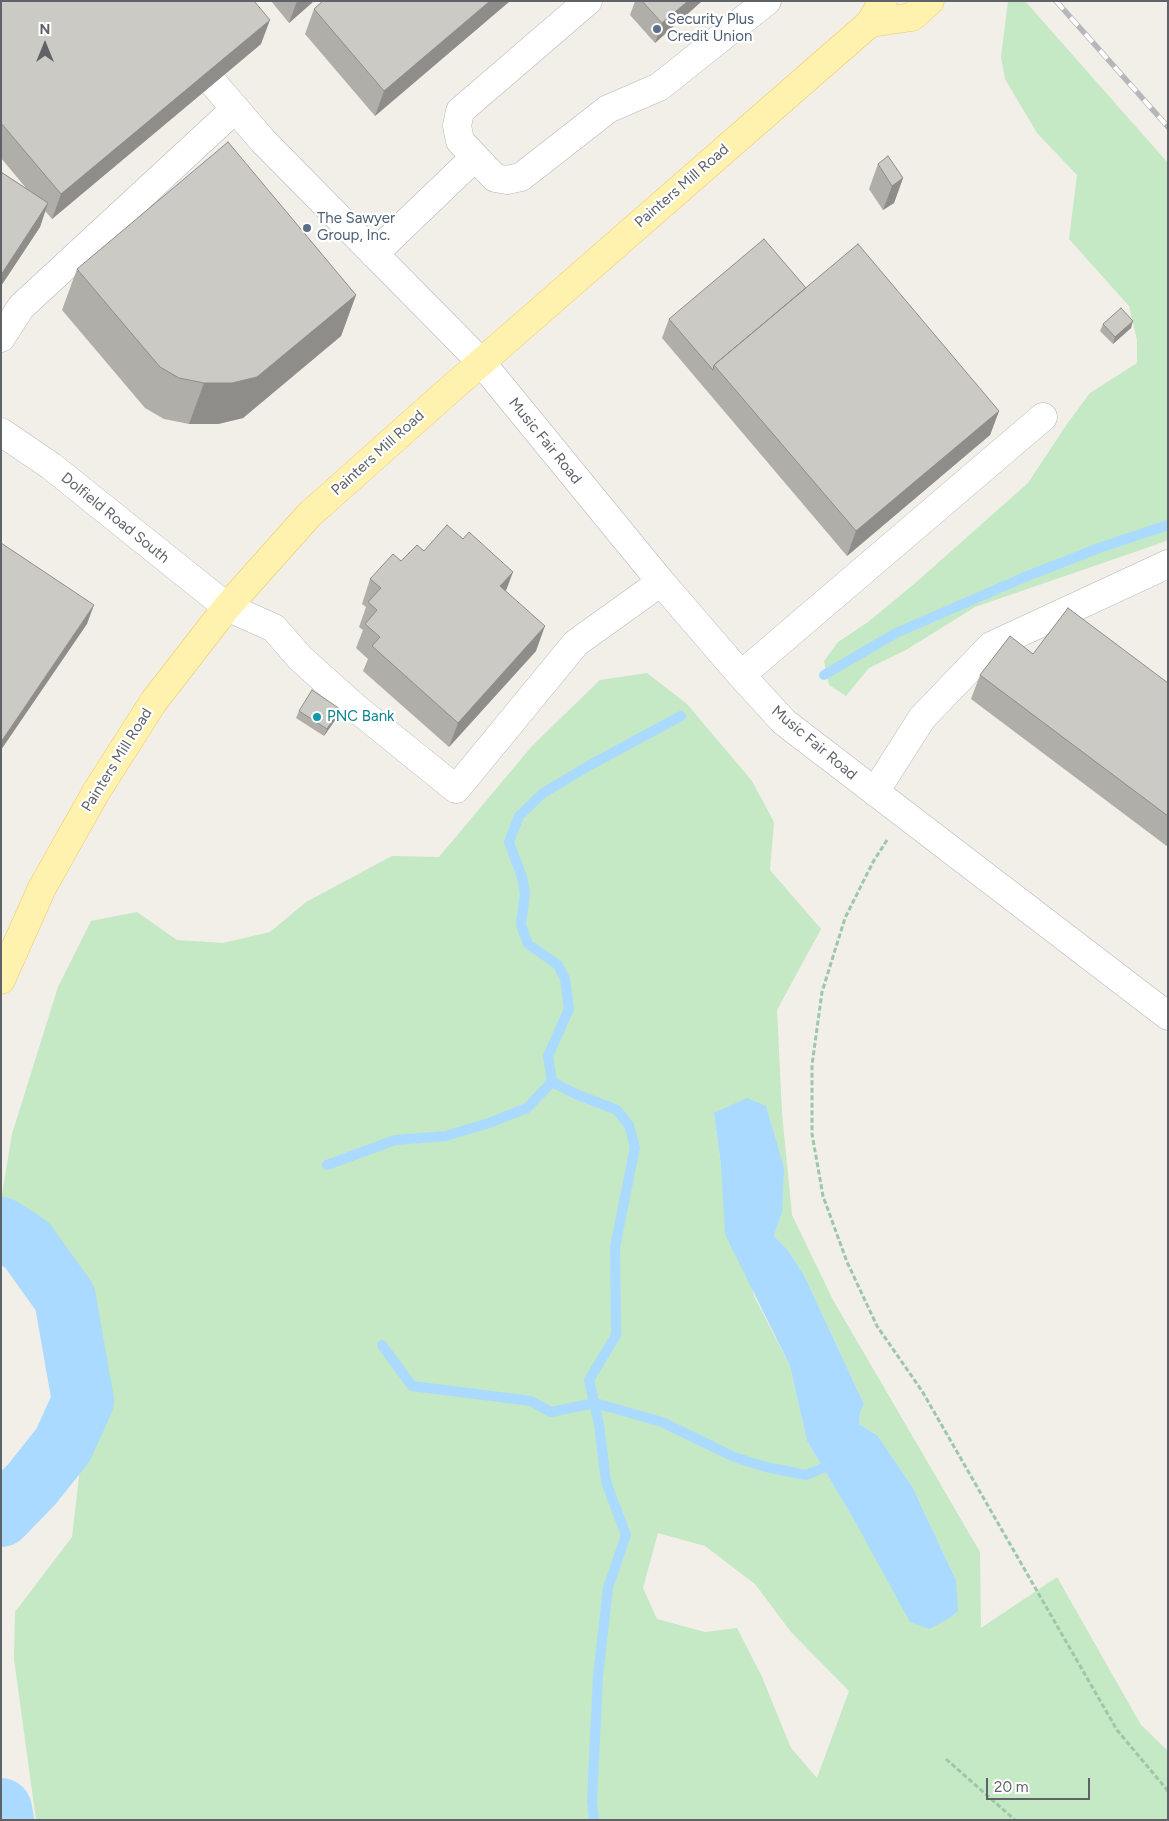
<!DOCTYPE html>
<style>
body{margin:0}
#map{position:relative;width:1169px;height:1821px;overflow:hidden;background:#f1efe8;font-family:Figtree,sans-serif}
canvas{display:block}
.frame{position:absolute;inset:0;border:2px solid #5f6368;pointer-events:none}
.north{position:absolute;left:20px;top:20px;width:50px;height:50px;-webkit-text-stroke:4px #fff;paint-order:stroke;rotate:0deg;font-size:14px;font-weight:700;line-height:20px;text-align:center;color:#5f6368}
.north::after{content:'';display:block;margin:auto;width:18px;height:22px;background:#5f6368;clip-path:polygon(50% 0,100% 100%,50% 72%,0 100%)}
.scale{position:absolute;left:986px;top:1778px;width:104px;height:22px;box-sizing:border-box;border:2px solid #5f6368;border-top:0;padding-left:6px;font-size:15px;line-height:18px;white-space:nowrap;color:#5f6368;-webkit-text-stroke:4px #fff;paint-order:stroke}
</style>
<div id="map">
<canvas width="1169" height="1821"></canvas>
<div class="frame"></div>
<div class="north">N</div>
<div class="scale">20 m</div>
</div>
<script>
const g = document.querySelector('canvas').getContext('2d');
g.lineJoin = 'round';
function fillPath(path, color) { g.fillStyle = color; g.fill(path, 'evenodd'); }
const poly = rows => new Path2D(rows.map(r => 'M' + r).join(''));
function strokePath(path, color, width, dash) { g.strokeStyle = color; g.lineWidth = width; g.lineCap = dash ? 'butt' : 'round'; g.setLineDash(dash || []); g.stroke(path); }
function label(font, color, halo, rows, align = 'center') {
  g.font = font + ' Figtree,sans-serif'; g.lineWidth = 4.5; g.setLineDash([]); g.textBaseline = 'middle'; g.strokeStyle = halo; g.fillStyle = color; for (const [text, x, y, turn = 0] of rows) {
    g.save(); g.translate(x, y); g.rotate((+turn || 0) * Math.PI / 180); g.textAlign = isNaN(turn) ? turn : align; if (halo) g.strokeText(text, 0, 0); g.fillText(text, 0, 0); g.restore();
  }
}
const green = poly([
 [1008,1,1025,1,1168,163,1168,540,1155,545,975,607,906,650,869,668,846,696,829,685,824,661,838,642,868,622,913,585,1028,483,1067,424,1090,393,1137,363,1137,340,1129,306,1069,239,1077,175,1037,133,1005,79,1001,57],
 [647,673,687,704,752,781,774,822,770,870,821,929,777,1010,782,1113,792,1215,833,1300,980,1552,981,1628,1057,1577,1141,1725,1168,1751,1168,1820,36,1820,14,1659,15,1612,72,1537,94,1348,87,1301,1,1208,1,1200,12,1134,58,987,91,921,137,912,177,940,223,943,270,932,306,902,392,856,439,857,532,746,600,680],
 [714,1113,782,1213,774,1236,787,1249,804,1275,864,1404,860,1413,859,1424,877,1435,912,1486,956,1580,857,1525,807,1441,790,1366,754,1296,721,1166],
 [658,1533,705,1546,755,1584,791,1632,849,1691,817,1778,791,1748,762,1677,737,1628,705,1632,657,1619,643,1588]
]);
const water = poly([
 [747,1098,766,1106,784,1168,782,1213,774,1236,787,1249,804,1275,864,1404,860,1413,859,1424,877,1435,912,1486,956,1580,958,1611,948,1619,929,1629,910,1622,857,1525,807,1441,790,1366,725,1234,721,1166,714,1113]
]);
const stream = poly([
 [824,675,896,633,1025,577,1099,548,1168,525],
 [327,1165,395,1140,446,1136,489,1123,527,1108,552,1082],
 [382,1345,412,1386,531,1401,551,1412,595,1403,662,1422,734,1457,766,1467,806,1475,835,1463],
 [594,1820,592,1801,598,1676,608,1588,626,1535,606,1482,599,1424,589,1380,616,1335,615,1247,635,1147,629,1125,617,1110,578,1095,552,1082,548,1056,569,1009,565,979,558,965,528,944,521,925,525,893,522,877,509,842,519,816,543,793,592,764,681,716]
]);
const river = poly([
 [1,1228,27,1245,65,1298,83,1401,63,1445,32,1484,1,1516],
 [1,1809,3,1820]
]);
const path = poly([
 [887,840,873,862,845,918,822,992,812,1065,812,1134,823,1196,847,1262,877,1326,922,1391,1117,1730,1168,1791],
 [946,1759,1015,1820]
]);
const minor = poly([
 [588,1,460,111,457,126,460,141,495,178,507,180,521,177,608,109,659,87,767,1],
 [214,84,263,141,481,362,661,582,741,675,784,722,1168,1016],
 [374,254,475,157],
 [1,338,21,307,235,109],
 [1,432,51,466,227,607,274,628,300,658,357,709,456,789,576,643,661,582],
 [741,675,1043,417],
 [875,792,922,718,991,646,1168,564]
]);
const major = poly([
 [870,23,912,17,930,1],
 [1,980,42,888,96,792,154,701,227,607,309,515,446,393,870,23,883,1]
]);
const rail = poly([
 [1056,1,1168,127]
]);
const wall = poly([
 [1,1,261,44,52,219,45,211,40,227,1,286,1,172,26,188,1,158],
 [271,1,314,1,289,23],
 [323,1,510,1,375,116,305,34,314,9],
 [635,1,702,1,655,43,630,15],
 [878,164,903,178,894,203,883,210,869,189],
 [77,269,356,295,341,336,243,418,218,424,189,424,164,419,145,408,62,310],
 [806,288,999,411,990,435,847,556,662,338,669,319],
 [1103,324,1131,328,1113,344,1100,331],
 [424,551,506,592,536,651,449,747,363,671,368,659,356,648,363,630,359,627,366,607,362,604,370,579,401,561],
 [980,675,1168,683,1168,847,971,699],
 [299,711,338,716,324,736,296,718]
]);
const shadedWall = poly([
 [297,1,314,1,289,23],
 [490,1,510,1,375,116,384,91],
 [688,1,702,1,655,43,662,23],
 [270,20,261,44,52,219,61,194],
 [903,178,894,203,883,210,892,186],
 [48,203,40,227,1,286,1,275],
 [356,295,341,336,243,418,218,424,189,424,204,383],
 [1133,321,1131,328,1113,344,1115,337],
 [999,411,990,435,847,556,856,531],
 [513,572,504,596,500,586],
 [94,605,87,624,1,750,1,742],
 [545,626,536,651,449,747,458,723],
 [340,709,338,716,324,736,327,729]
]);
const building = poly([
 [1,1,254,1,270,20,61,194,1,123,1,1],
 [323,1,490,1,384,91,314,9,323,1],
 [642,1,688,1,662,23,642,1],
 [228,142,356,295,257,377,232,383,204,383,179,378,160,367,77,269,228,142],
 [888,156,903,178,892,186,878,164,888,156],
 [1,172,48,203,1,275,1,172],
 [764,239,806,288,714,365,713,370,669,319,764,239],
 [858,244,999,411,856,531,714,365,858,244],
 [1121,308,1133,321,1115,337,1103,324,1121,308],
 [447,525,463,539,469,532,513,572,500,586,545,626,458,723,372,646,380,637,365,624,377,610,368,602,381,588,370,579,393,554,401,561,417,545,424,551,447,525],
 [1,543,94,605,1,742,1,543],
 [1068,608,1168,683,1168,816,980,675,1010,636,1033,654,1068,608],
 [312,690,340,709,327,729,299,711,312,690]
]);
const markers = [
 [657,29,5,"#5c6f8a"],
 [307,228,5,"#5c6f8a"],
 [317,717,5,"#0f9aa8"]
];
const serviceNames = [
 ["Security Plus",667,20],
 ["Credit Union",667,37],
 ["The Sawyer",317,219],
 ["Group, Inc.",317,236]
];
const streetNames = [
 ["Painters Mill Road",682,186,-41],
 ["Music Fair Road",545,441,51],
 ["Painters Mill Road",378,453,-42],
 ["Dolfield Road South",115,518,39],
 ["Music Fair Road",814,743,40],
 ["Painters Mill Road",117,760,-58]
];
const cultureNames = [
 ["PNC Bank",327,717]
];
fillPath(green, '#c5e8c5');
fillPath(water, '#aadaff');
strokePath(stream, '#aadaff', 10);
strokePath(river, '#aadaff', 62);
strokePath(minor, '#b5b8bc', 29);
strokePath(major, '#f2c960', 29);
strokePath(path, '#9cc7a9', 3, [5, 2.5]);
strokePath(minor, '#fff', 28);
strokePath(major, '#fff2af', 28);
strokePath(rail, '#b6b7b8', 5.5);
strokePath(rail, '#fff', 4, [11]);
fillPath(wall, '#afaea9');
fillPath(shadedWall, '#8f8d8a');
fillPath(building, '#cccac5');
strokePath(building, '#8f8d8a', 1);
for (const [x, y, r, color] of markers) { const dot = new Path2D(); dot.arc(x, y, r, 0, 2 * Math.PI); g.fillStyle = color; g.fill(dot); strokePath(dot, '#fff', 2); }
label('15px', '#4e5e75', '#fff', serviceNames, 'left');
label('15px', '#5f6368', '#fff', streetNames);
label('15px', '#0d838f', '#fff', cultureNames, 'left');
</script>
